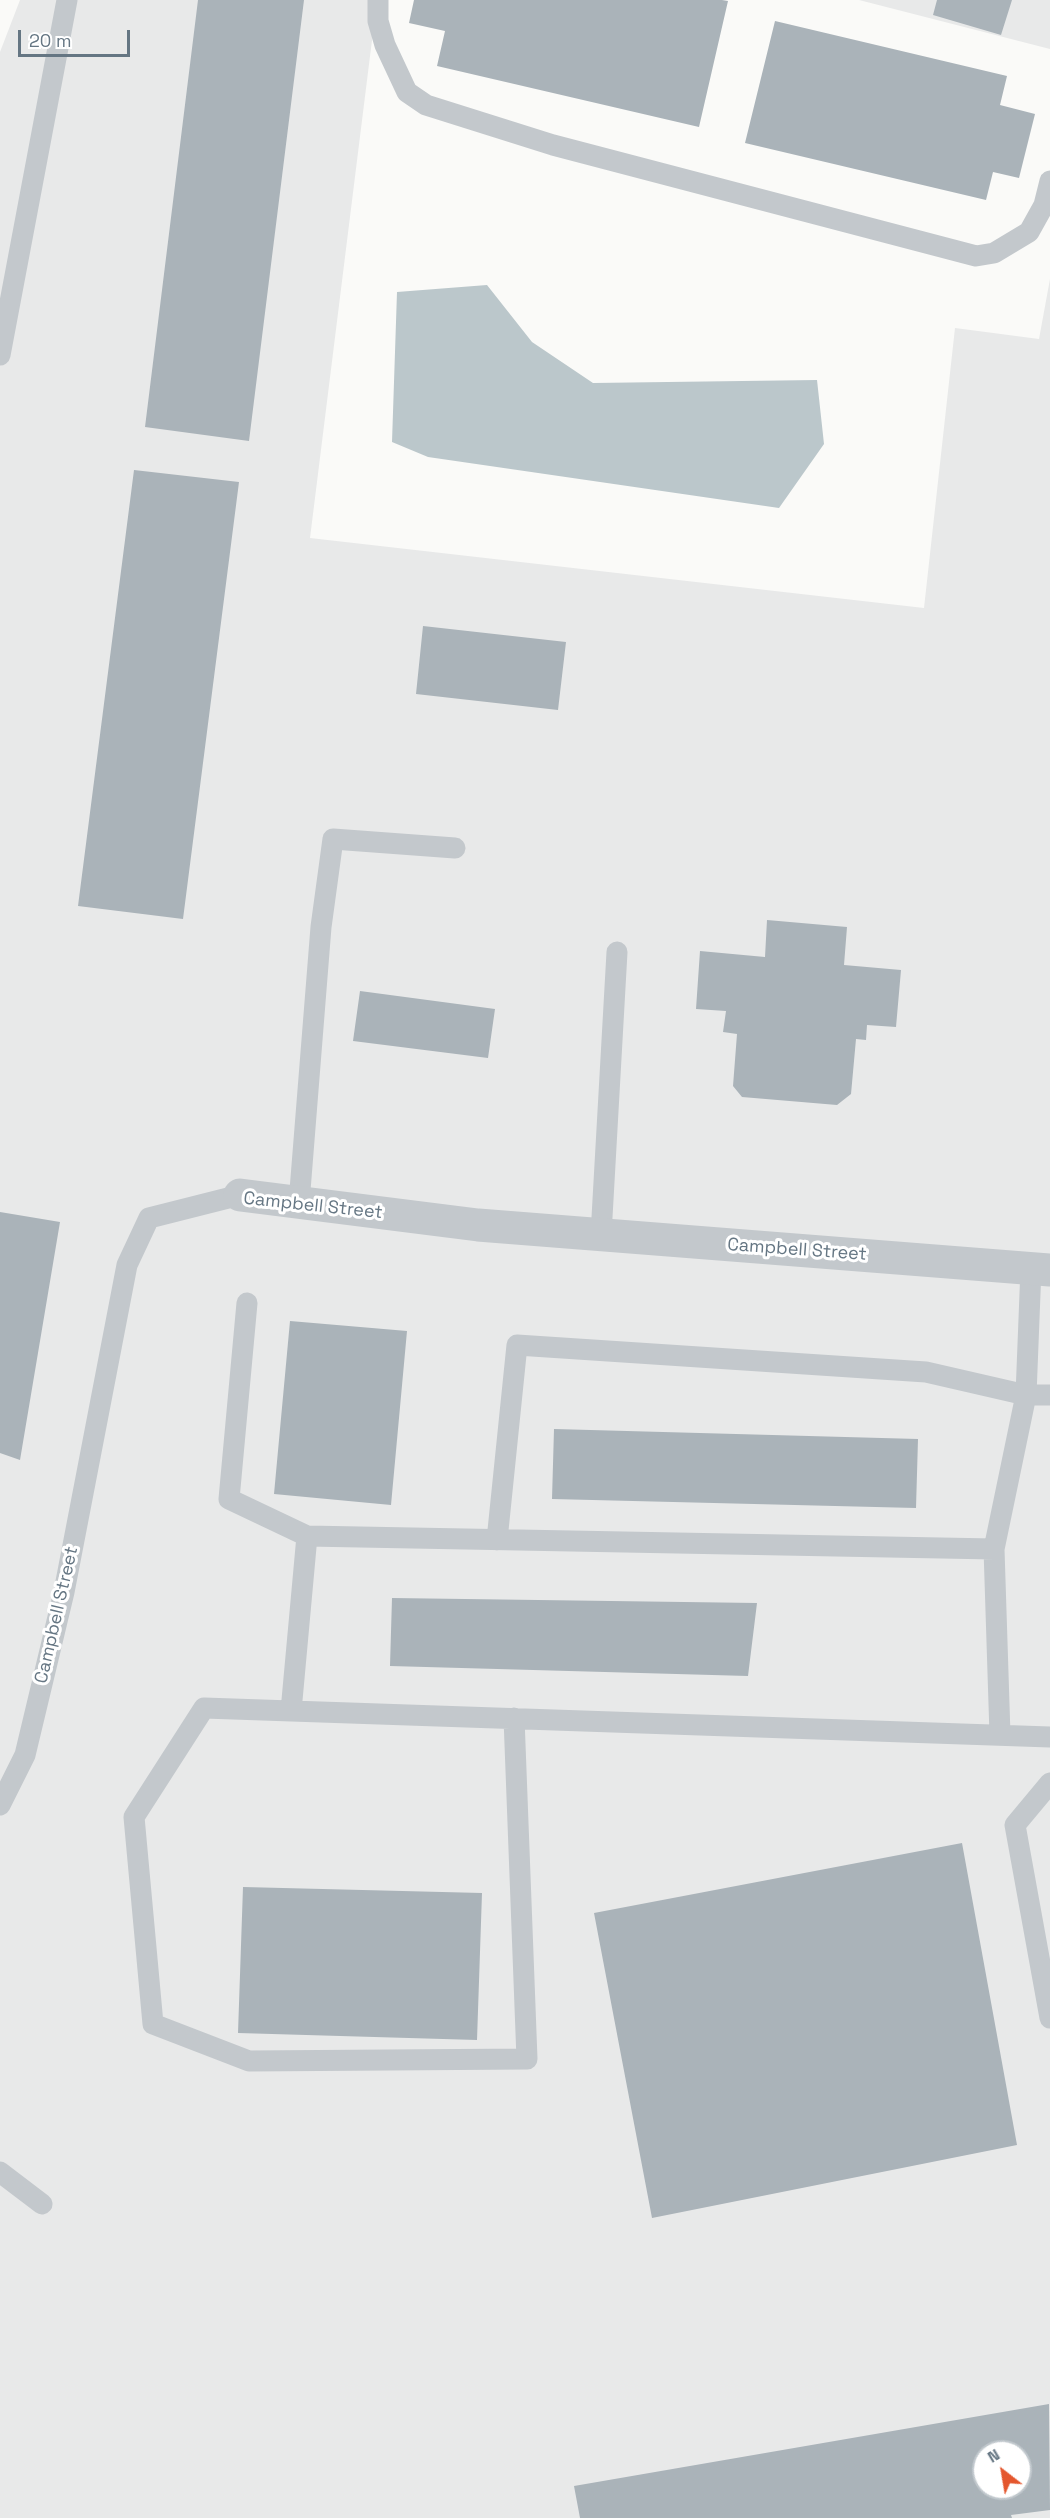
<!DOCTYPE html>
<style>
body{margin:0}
#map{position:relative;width:1050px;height:2518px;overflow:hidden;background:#fafaf8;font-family:"Space Grotesk",sans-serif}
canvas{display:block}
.north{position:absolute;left:972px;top:2440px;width:60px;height:60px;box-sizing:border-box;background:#fff;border:2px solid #c1c8cd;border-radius:50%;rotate:329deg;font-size:16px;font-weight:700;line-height:24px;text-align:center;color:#657683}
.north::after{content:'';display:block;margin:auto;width:21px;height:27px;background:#e4572e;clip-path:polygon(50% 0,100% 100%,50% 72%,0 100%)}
.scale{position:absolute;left:18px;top:30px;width:112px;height:27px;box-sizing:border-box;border:3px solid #657683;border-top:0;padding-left:8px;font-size:18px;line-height:21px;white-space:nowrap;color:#657683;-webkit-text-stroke:4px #fff;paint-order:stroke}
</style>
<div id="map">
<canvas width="1050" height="2518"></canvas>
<div class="north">N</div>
<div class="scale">20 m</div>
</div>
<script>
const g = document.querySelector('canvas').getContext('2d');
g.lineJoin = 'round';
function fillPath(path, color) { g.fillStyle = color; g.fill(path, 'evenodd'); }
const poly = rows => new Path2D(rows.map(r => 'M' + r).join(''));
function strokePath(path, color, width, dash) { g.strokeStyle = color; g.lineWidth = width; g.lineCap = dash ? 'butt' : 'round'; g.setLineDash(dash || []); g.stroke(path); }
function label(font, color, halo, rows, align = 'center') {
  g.font = font + ' "Space Grotesk",sans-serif'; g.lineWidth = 6; g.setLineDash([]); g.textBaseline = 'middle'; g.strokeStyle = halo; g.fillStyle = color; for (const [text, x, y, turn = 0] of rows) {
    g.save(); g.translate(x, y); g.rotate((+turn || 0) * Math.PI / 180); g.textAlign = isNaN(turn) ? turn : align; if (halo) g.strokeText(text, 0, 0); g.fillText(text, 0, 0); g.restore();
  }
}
const built = poly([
 [20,0,377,0,310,538,924,608,955,328,1039,339,1050,279,1050,2518,0,2518,0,52],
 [984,2452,1020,2452,1020,2488,984,2488],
 [859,0,1050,0,1050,49]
]);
const water = poly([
 [487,285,532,342,593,383,817,380,824,444,779,508,428,457,392,442,397,292]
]);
const building = poly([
 [198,0,304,0,249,441,145,427],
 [414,0,722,0,728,1,699,127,437,66,445,31,409,23],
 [937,0,1012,0,1001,35,933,15],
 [775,21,1007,76,1000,105,1035,114,1019,178,993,172,986,200,745,143],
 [134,470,239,482,183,919,78,906],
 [423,626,566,642,558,710,416,694],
 [767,920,847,927,844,965,901,970,896,1027,867,1025,866,1040,856,1039,851,1094,837,1105,742,1097,733,1086,737,1034,723,1032,726,1011,696,1009,700,951,765,957],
 [360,991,495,1009,488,1058,353,1041],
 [0,1212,60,1222,20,1460,0,1453],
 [290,1321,407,1331,391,1505,274,1494],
 [554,1429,918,1439,916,1508,552,1499],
 [392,1598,757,1603,748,1676,390,1666],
 [962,1843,1017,2145,652,2218,594,1913],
 [243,1887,482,1893,477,2040,238,2033],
 [1049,2404,1050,2510,1011,2515,1012,2518,580,2518,574,2486],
 [984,2452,1020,2452,1020,2488,984,2488]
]);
const service = poly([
 [378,0,378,21,385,45,407,92,426,105,553,145,976,256,994,253,1029,232,1044,205,1050,181],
 [0,355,67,0],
 [299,1203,321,927,333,839,455,848],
 [601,1235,617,952],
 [247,1303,229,1499,307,1536],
 [497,1540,517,1345,926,1372,1026,1395,1031,1268],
 [994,1549,1026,1395,1050,1395],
 [291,1711,307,1536,994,1549,1000,1735],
 [514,1718,527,2059,249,2061,153,2024,134,1817,204,1708,1050,1737],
 [1050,1783,1015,1825,1050,2018],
 [0,1805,25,1755,64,1592,127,1265,149,1218,240,1195],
 [0,2172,42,2204]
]);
const minor = poly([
 [240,1195,478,1225,1050,1270]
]);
const streetNames = [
 ["Campbell Street",313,1206,6],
 ["Campbell Street",797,1250,4],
 ["Campbell Street",57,1615,-77]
];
fillPath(built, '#e8e9e9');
fillPath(water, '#bbc7cb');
fillPath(building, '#aab3b9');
strokePath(service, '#c3c8cc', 21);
strokePath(minor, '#c3c8cc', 33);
label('18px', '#657683', '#fff', streetNames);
</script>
